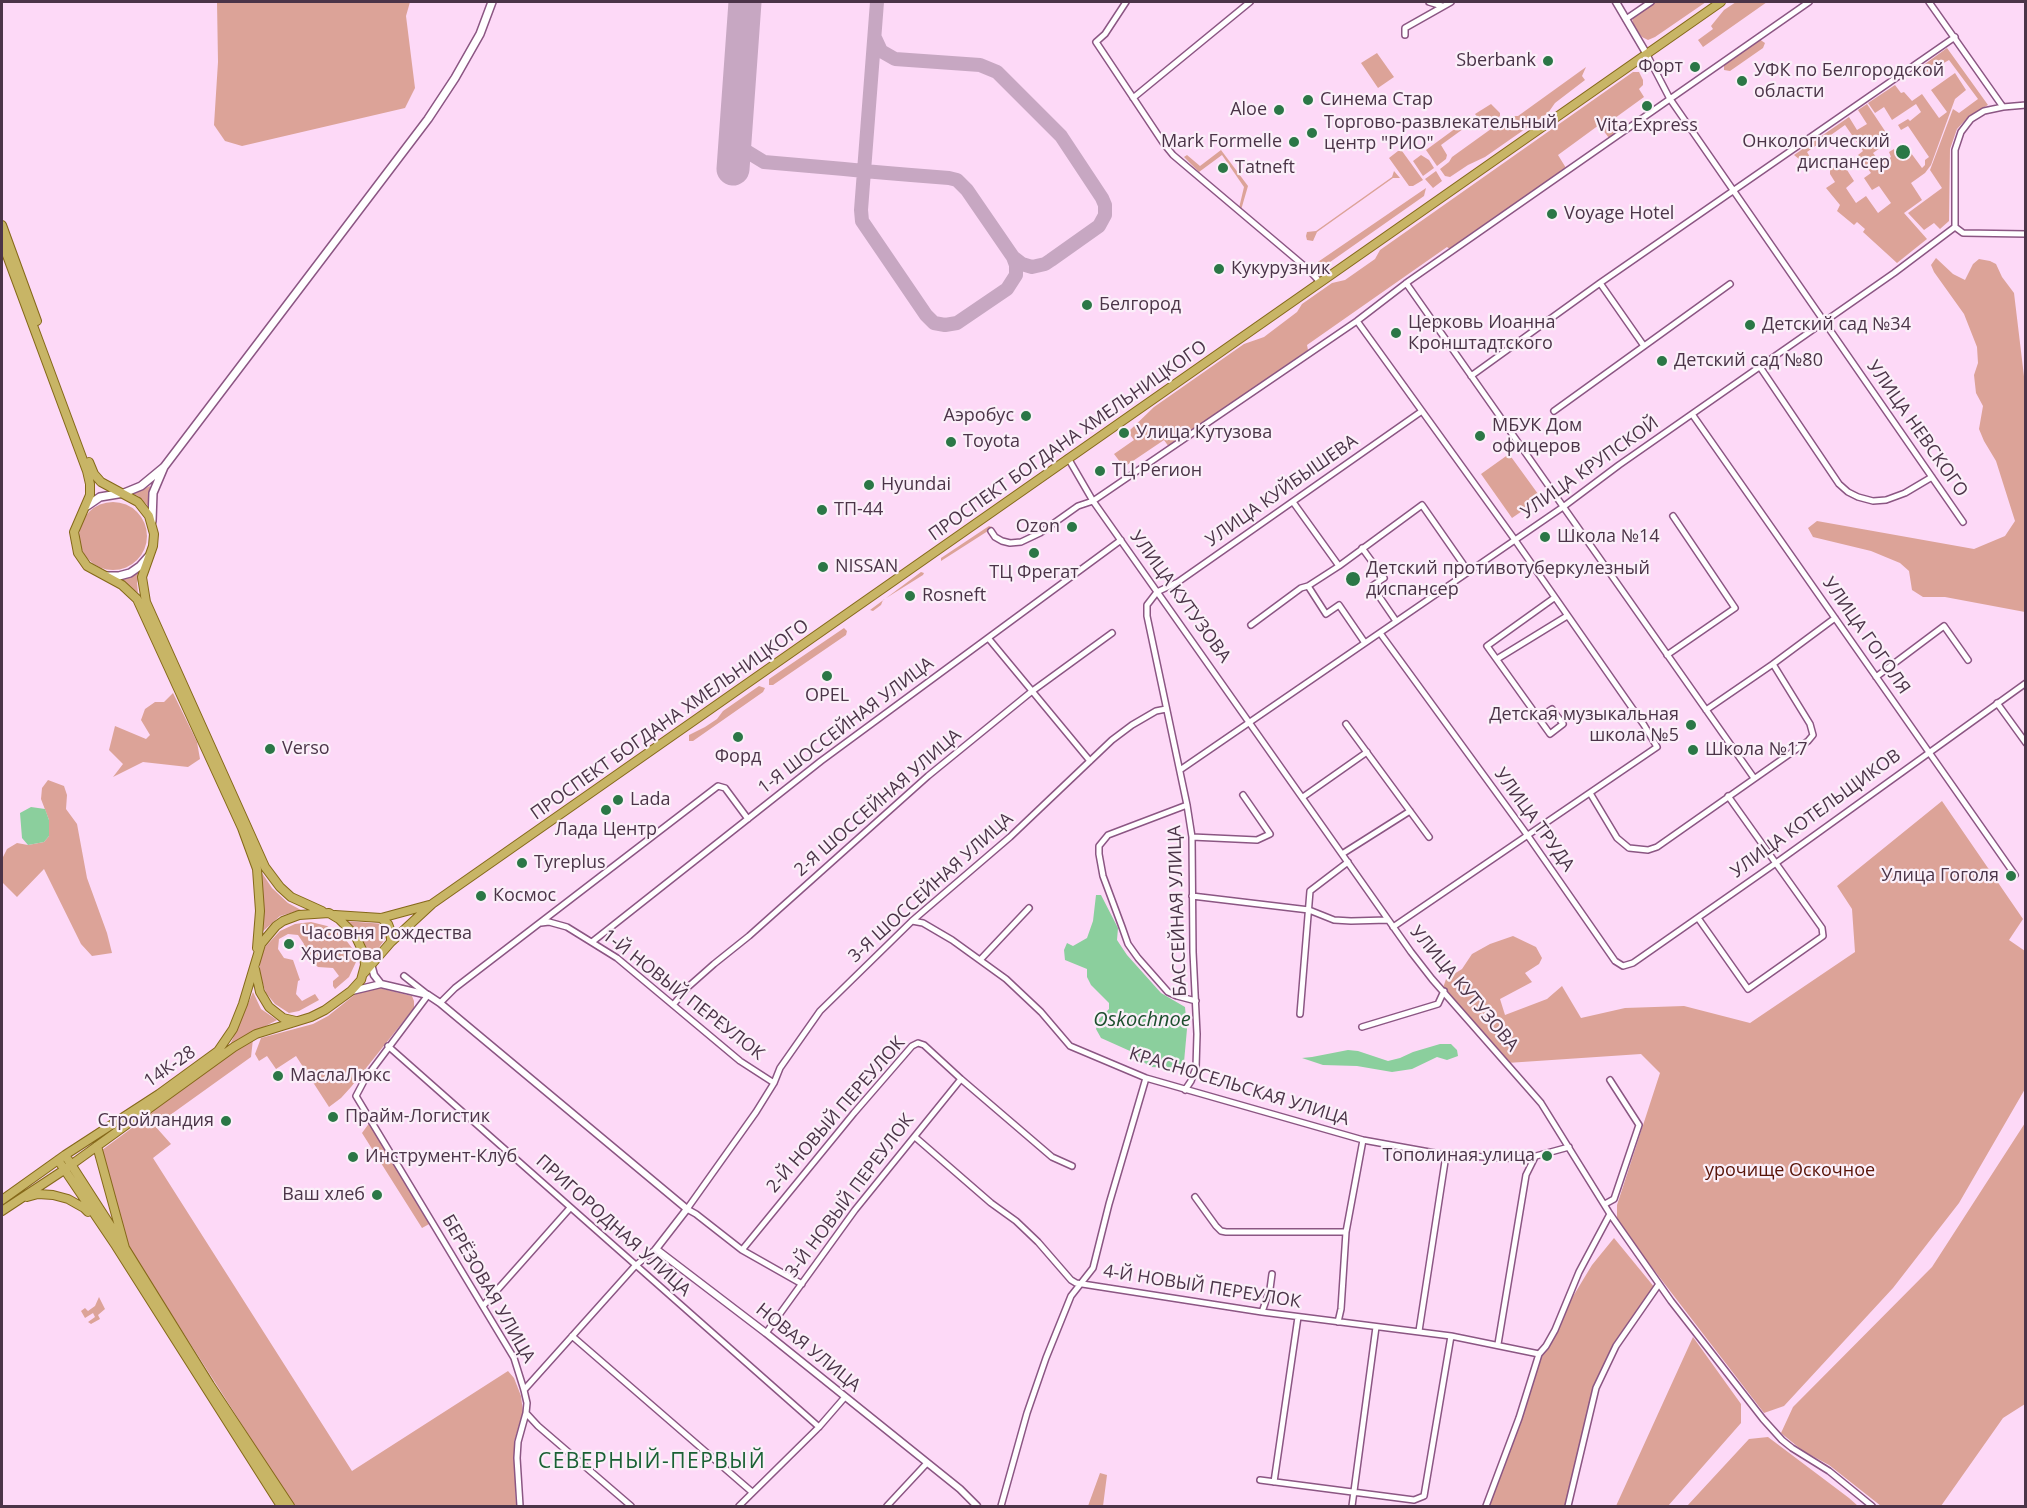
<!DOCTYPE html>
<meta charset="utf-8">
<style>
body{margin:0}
#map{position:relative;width:2027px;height:1508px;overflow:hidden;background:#fdd9f7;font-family:"Open Sans",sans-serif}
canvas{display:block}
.frame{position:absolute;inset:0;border:3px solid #4b3448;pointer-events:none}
</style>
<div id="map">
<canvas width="2027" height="1508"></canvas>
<div class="frame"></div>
</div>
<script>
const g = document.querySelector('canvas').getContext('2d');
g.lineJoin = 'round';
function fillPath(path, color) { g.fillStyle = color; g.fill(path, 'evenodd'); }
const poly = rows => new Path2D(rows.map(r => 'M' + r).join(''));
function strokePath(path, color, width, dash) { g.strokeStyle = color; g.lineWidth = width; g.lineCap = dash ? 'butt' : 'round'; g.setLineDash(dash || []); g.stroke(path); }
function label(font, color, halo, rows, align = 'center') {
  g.font = font + ' "Open Sans",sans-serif'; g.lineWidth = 4.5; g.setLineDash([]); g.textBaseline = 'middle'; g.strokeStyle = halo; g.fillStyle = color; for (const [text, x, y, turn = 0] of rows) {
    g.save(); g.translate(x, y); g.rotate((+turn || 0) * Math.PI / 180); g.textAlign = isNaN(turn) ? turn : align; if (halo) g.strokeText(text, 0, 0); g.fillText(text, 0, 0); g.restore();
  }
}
const green = poly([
 [217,2,410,2,406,16,415,88,405,108,242,146,225,141,214,125,218,62],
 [1653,2,1658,3,1661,2,1706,2,1655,37,1648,40,1642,37,1634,27,1632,18],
 [1736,2,1767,2,1703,47,1698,40,1713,29,1711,26,1724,10],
 [1759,39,1765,43,1763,48,1730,71,1724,70,1724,64],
 [1947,48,1988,105,1969,116,1957,129,1950,149,1949,221,1940,229,1934,223,1924,230,1908,213,1942,188,1930,170,1953,109,1959,113,1978,99,1949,60,1930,71,1921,73,1918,70,1918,69],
 [1377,53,1394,77,1378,88,1361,63],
 [1586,67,1582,76,1585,80,1555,103,1548,113,1485,157,1468,165,1450,177,1445,176,1440,169,1449,162,1452,157,1509,116,1518,116],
 [1633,72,1639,72,1643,80,1643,85,1639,89,1644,97,1615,118,1622,129,1609,138,1599,125,1558,155,1566,168,1451,250,1447,247,1307,345,1308,350,1169,447,1164,440,1124,467,1114,454,1134,440,1128,432,1154,407,1244,344,1264,337,1297,312,1302,304,1332,283,1345,280,1375,259,1380,250],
 [1955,73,1966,90,1955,99,1931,165,1925,173,1911,183,1922,200,1904,213,1927,239,1897,263,1863,232,1865,229,1857,222,1854,225,1837,211,1840,205,1826,188,1835,182,1830,174,1830,170,1842,162,1854,181,1846,188,1856,203,1866,196,1878,213,1891,203,1879,186,1872,190,1864,178,1871,173,1858,155,1863,151,1845,125,1807,152,1813,162,1809,167,1794,155,1849,117,1857,130,1867,124,1858,110,1867,104,1891,140,1873,153,1881,163,1891,157,1889,152,1894,149,1901,160,1911,153,1922,168,1925,165,1925,160,1929,157,1908,126,1901,130,1898,125,1908,119,1910,121,1921,112,1916,104,1892,120,1884,107,1875,113,1868,103,1895,85,1901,93,1904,92,1912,101,1922,94,1939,118,1947,112,1931,90],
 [1491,104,1500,113,1500,116,1491,122,1486,122,1482,118,1478,118,1475,114],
 [1471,117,1474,121,1441,145,1447,155,1446,159,1437,166,1426,150],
 [1221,150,1248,186,1241,210,1239,208,1244,187,1222,155,1199,172,1184,157,1187,155,1200,166],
 [1398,151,1402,151,1423,180,1413,186,1409,186,1389,158],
 [1421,155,1429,160,1434,168,1423,176,1413,161],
 [1394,171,1400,178,1393,178,1317,232,1313,241,1307,240,1306,236,1307,232,1316,231,1392,177],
 [1436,171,1442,181,1433,188,1425,179],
 [1426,188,1424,196,1323,267,1318,268,1312,266],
 [1936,258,1953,274,1965,280,1973,264,1979,259,1990,261,1996,264,2002,277,2014,293,2026,393,2025,612,1945,597,1923,597,1912,590,1909,571,1900,563,1871,551,1813,537,1808,528,1817,521,1974,549,2005,536,2015,521,1996,461,1984,441,1979,429,1983,406,1976,393,1974,375,1978,363,1977,347,1964,314,1934,272,1931,265],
 [1509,454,1541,498,1512,518,1481,474],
 [150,486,149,507,138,496,133,494],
 '79 536a34 34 0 1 1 68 0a34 34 0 1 1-68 0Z',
 [989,526,992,527,991,529,941,561,941,558],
 [141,569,137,583,138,593,119,578],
 [921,572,924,573,923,575,883,600,881,605,873,611,870,610],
 [844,628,847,631,846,635,773,685,769,685,769,679],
 [759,686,765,688,763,692,693,741,689,741,689,735,705,727,717,719,723,711],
 [173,693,197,742,200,759,188,767,143,762,113,777,123,764,109,750,115,726,146,739,150,735,141,720,145,709,155,702,164,702],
 [48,780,64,786,67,795,66,809,77,824,87,878,107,933,112,953,92,956,81,944,44,869,17,897,2,882,2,859,7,849,17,843,28,845,44,842,49,836,49,820,41,799,42,788],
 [1942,801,2023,919,2009,940,2025,951,2025,1089,1959,1203,1893,1288,1784,1406,1764,1413,1617,1222,1617,1205,1660,1073,1641,1054,1507,1063,1443,988,1446,979,1462,969,1472,954,1490,944,1513,936,1536,947,1542,958,1539,964,1525,973,1532,982,1500,999,1505,1015,1547,999,1562,986,1581,1018,1625,1008,1684,1006,1750,1023,1855,952,1852,909,1837,886],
 [260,870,272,888,288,903,301,910,280,916,261,933],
 [345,921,384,924,388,935,370,960,362,938],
 [311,922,327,926,342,935,352,948,356,962,349,977,335,989,333,986,333,981,339,976,333,968,318,967,302,953,304,944,298,935,288,934,279,939,278,949,284,958,293,960,300,980,298,981,296,994,302,1001,315,994,319,1000,299,1011,289,1013,275,1004,266,993,260,975,260,960,265,947,280,931,295,924],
 [371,988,379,988,412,996,414,1001,414,1008,351,1087,341,1098,329,1107,296,1056,276,1069,267,1056,259,1061,255,1054,261,1038,313,1024,328,1016,358,992],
 [253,992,261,1009,277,1020,230,1045],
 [253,1039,251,1057,159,1123,145,1116,145,1113],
 [370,1122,431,1223,422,1228,362,1133],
 [2025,1123,2025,1404,2003,1418,1941,1506,1881,1506,1829,1465,1803,1451,1781,1433,1793,1407,1932,1267],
 [145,1124,155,1126,171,1144,153,1158,352,1471,508,1371,514,1378,521,1396,523,1412,514,1442,516,1506,294,1506,126,1243,102,1150,136,1125],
 [1614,1238,1655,1288,1615,1345,1594,1387,1567,1506,1484,1506,1543,1346,1592,1265],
 [99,1297,105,1309,98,1315,100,1319,91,1324,88,1322,95,1317,93,1313,85,1318,81,1311,85,1308,88,1311,95,1306],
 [1693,1337,1741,1404,1741,1423,1668,1506,1616,1506],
 [1768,1437,1849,1498,1858,1506,1687,1506,1749,1439],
 [1100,1473,1107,1475,1103,1506,1088,1506]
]);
const water = poly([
 [31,807,45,809,49,820,49,836,44,842,28,845,22,838,20,813],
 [1096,895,1101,895,1118,928,1117,940,1127,955,1161,993,1185,1007,1187,1029,1184,1062,1176,1068,1150,1067,1130,1051,1101,1038,1096,1029,1099,1019,1109,1009,1109,1003,1091,985,1087,977,1087,969,1065,960,1064,950,1067,943,1073,946,1087,938,1093,921],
 [1440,1044,1451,1044,1457,1050,1458,1056,1447,1060,1437,1057,1412,1069,1392,1072,1357,1066,1323,1065,1302,1058,1312,1057,1348,1050,1358,1051,1388,1061,1400,1058,1413,1052]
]);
const taxiway = poly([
 [875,38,881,51,895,59,980,65,997,72,1061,136,1102,198,1105,205,1105,215,1099,226,1051,260,1045,264,1032,267,1022,264,1013,257],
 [736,126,739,141,746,151,764,162,844,169,864,171,887,173,911,175,949,178,957,180,967,190,1013,257,1016,265,1016,275,1007,289,957,323,945,325,934,323,926,315,862,221,861,210,877,2]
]);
const runway = poly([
 [733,169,745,2]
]);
const minor = poly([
 [1126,2,1105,34,1096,42,1164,144,1173,155,1309,270,1320,282],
 [1429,2,1442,6],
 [1929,2,2003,107,2026,105],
 [1626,19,1651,2],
 [1405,35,1405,28,1451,2],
 [1646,53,1670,99,1963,522],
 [1133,98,1250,2],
 [2003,107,1984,111,1971,119,1961,132,1955,150,1955,227,1963,233,2026,234],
 [1406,283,1754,778],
 [1600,283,1644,346],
 [1357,321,1515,540,1644,725,1657,747,1393,927],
 [1760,367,1839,484,1848,492,1858,497,1873,501,1886,500,1905,493,1932,477],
 [1471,376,1600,283,1955,37],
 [1554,411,1730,284],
 [1692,414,2015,875],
 [1068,458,1093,501,1411,952,1432,979,1541,1103,1610,1214,1671,1301,1763,1419,1782,1440,1792,1448,1829,1471,1872,1506],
 [1293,502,1339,566],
 [991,531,995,537,1002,541,1010,543,1021,542,1040,533,1078,506,1093,501,1357,321,1409,281,1809,2],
 [1362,548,1384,578,1372,586,1396,621],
 [1308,586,1326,614,1339,605,1365,643],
 [1251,625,1301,588,1308,586,1339,566,1422,505,1468,571],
 [1380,633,1528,836,1615,961,1623,966,1633,963,1776,863,2026,683],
 [989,639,1090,761],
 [1667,655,1735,608,1673,516],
 [1497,659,1567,616],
 [1876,677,1944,626,1968,660],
 [1997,703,2026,743],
 [1706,710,1773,664,1835,618],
 [1538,718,1552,709,1563,724,1550,734,1487,646,1554,598],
 [1346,724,1429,837],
 [1180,770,1563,507,1619,465,1894,273,1955,227],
 [1590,793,1617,838,1629,848,1648,850,1657,847,1808,741,1813,735,1810,724,1773,664],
 [1303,797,1367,752],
 [1187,805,1108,835,1099,846,1099,854,1103,876,1122,927,1128,944,1138,958,1168,992,1177,996,1196,1001],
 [1192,837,1257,840,1270,834,1243,795],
 [1342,854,1410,811],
 [1192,896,1309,910,1334,920,1351,921,1388,920],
 [1698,918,1748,989,1823,936,1822,928,1728,796],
 [912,921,923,923,952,940,1006,979,1041,1012,1070,1046,1146,1078,1363,1140,1446,1155,1525,1159,1569,1147],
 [541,923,549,922,567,927,617,958,740,1061,774,1083],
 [592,942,821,761,1121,540],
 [981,959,1029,908],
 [404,976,428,995,365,1079,356,1096,514,1358,524,1390,527,1403,526,1413,538,1426,631,1506],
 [440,1003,455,988,718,786,725,788,748,819],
 [673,1005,688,987,714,964,749,936,928,776,1031,692,1112,633],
 [1300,1014,1310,891,1348,862],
 [1362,1027,1438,1004,1444,991],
 [388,1046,819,1427],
 [1185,1090,1191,1081,1196,1068,1197,1034,1193,952,1192,837,1187,805,1147,616,1147,605,1157,592,1178,582,1422,411],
 [915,1137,991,1203,1016,1221,1038,1242,1071,1280,1076,1283,1262,1312,1451,1336,1539,1354],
 [1195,1197,1216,1226,1221,1231,1226,1232,1346,1232],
 [1605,1204,1614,1199,1639,1125,1610,1080],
 [742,1250,854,1113,912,1046,918,1043,924,1045,961,1079,1052,1157,1072,1166],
 [802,1284,742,1250,696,1214,687,1209,756,1112,774,1083,780,1068,820,1011,912,921,1010,837,1112,740,1132,725,1156,711,1166,709],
 [483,1306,570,1208],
 [1262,1312,1270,1289,1272,1274],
 [1338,1322,1341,1309,1346,1232,1363,1140],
 [1419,1331,1446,1155],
 [766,1333,855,1210,961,1079],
 [572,1336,752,1492],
 [1498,1344,1526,1175,1535,1157],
 [524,1390,635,1266,656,1249],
 [1260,1480,1414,1500,1424,1496,1451,1336],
 [1274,1482,1298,1317],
 [520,1506,517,1458,518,1442,526,1413],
 [739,1506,819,1427,845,1397],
 [887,1506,927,1463],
 [1001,1506,1027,1413,1046,1358,1071,1296,1093,1268,1109,1204,1146,1078],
 [1352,1506,1376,1327],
 [1486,1506,1519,1418,1539,1354,1546,1346,1555,1330,1579,1272,1610,1214],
 [1568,1506,1596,1388,1616,1346,1659,1284]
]);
const tertiary = poly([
 [1616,2,1646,53],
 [371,964,374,975,381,984],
 [352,991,381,984,428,995,440,1003,687,1209,656,1249,766,1333,960,1489,977,1506]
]);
const secondary = poly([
 [87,506,100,497,124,493,141,486,164,467,428,119,455,78,480,34,492,2],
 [152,521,153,493,164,467],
 [107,576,119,576,130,573,140,566,148,557]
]);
const primary = poly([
 [2,225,37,321],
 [2,242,87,471,90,484,90,495,74,532,78,553,87,566,122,585,137,599,242,828,257,869,260,911,257,948],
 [89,462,94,474,101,482,138,502,149,516,154,534,153,546,142,577,146,602,265,867,280,887,291,897,322,911],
 [335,915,381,918,429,905],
 [381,918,388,924,391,932,391,942],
 [255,969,260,992,269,1007,283,1018,296,1021],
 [364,973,391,942,432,904,1721,2],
 [97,1146,125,1248,210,1385,290,1506],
 [65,1155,121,1242],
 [58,1160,116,1246,281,1506],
 [27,1197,38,1194,53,1195,68,1199,84,1208,88,1212],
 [2,1200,65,1155,159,1094,218,1051,233,1029,243,1004,261,944,276,926,283,921,299,915,329,913,339,919,355,935,364,954,365,965,361,980,351,991,325,1010,311,1017,256,1034,234,1047,64,1170,2,1211]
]);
const markers = [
 [1548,61,6,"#2b7746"],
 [1695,67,6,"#2b7746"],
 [1742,81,6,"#2b7746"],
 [1308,100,6,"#2b7746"],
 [1647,106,6,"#2b7746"],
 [1279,110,6,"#2b7746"],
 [1312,133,6,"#2b7746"],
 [1294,142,6,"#2b7746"],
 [1903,152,8,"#2b7746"],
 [1223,168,6,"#2b7746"],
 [1552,214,6,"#2b7746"],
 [1219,269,6,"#2b7746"],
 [1087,305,6,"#2b7746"],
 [1750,325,6,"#2b7746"],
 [1396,333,6,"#2b7746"],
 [1662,361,6,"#2b7746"],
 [1026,416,6,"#2b7746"],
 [1124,433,6,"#2b7746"],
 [1480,436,6,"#2b7746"],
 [951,442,6,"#2b7746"],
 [1100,471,6,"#2b7746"],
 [869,485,6,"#2b7746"],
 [822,510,6,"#2b7746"],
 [1072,527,6,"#2b7746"],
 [1545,537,6,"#2b7746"],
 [1034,553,6,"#2b7746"],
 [823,567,6,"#2b7746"],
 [1353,579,8,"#2b7746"],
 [910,596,6,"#2b7746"],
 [827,676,6,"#2b7746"],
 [1691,725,6,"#2b7746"],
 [738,737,6,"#2b7746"],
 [270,749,6,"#2b7746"],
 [1693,750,6,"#2b7746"],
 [618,800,6,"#2b7746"],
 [606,810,6,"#2b7746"],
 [522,863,6,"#2b7746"],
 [2011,876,6,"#2b7746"],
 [481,896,6,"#2b7746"],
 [289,944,6,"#2b7746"],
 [278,1076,6,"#2b7746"],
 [333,1117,6,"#2b7746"],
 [226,1121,6,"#2b7746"],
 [1547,1156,6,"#2b7746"],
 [353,1157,6,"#2b7746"],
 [377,1195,6,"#2b7746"]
];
const poiNames = [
 ["Sberbank",1536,61,"right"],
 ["Форт",1683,67,"right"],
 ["УФК по Белгородской",1754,71],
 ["области",1754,92],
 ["Синема Стар",1320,100],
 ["Aloe",1267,110,"right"],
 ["Торгово-развлекательный",1324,123],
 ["центр \"РИО\"",1324,144],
 ["Vita Express",1647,126,"center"],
 ["Mark Formelle",1282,142,"right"],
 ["Онкологический",1890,142,"right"],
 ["диспансер",1890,163,"right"],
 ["Tatneft",1235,168],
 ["Voyage Hotel",1564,214],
 ["Кукурузник",1231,269],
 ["Белгород",1099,305],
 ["Церковь Иоанна",1408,323],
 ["Кронштадтского",1408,344],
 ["Детский сад №34",1762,325],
 ["Детский сад №80",1674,361],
 ["Аэробус",1014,416,"right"],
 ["МБУК Дом",1492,426],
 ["офицеров",1492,447],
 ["Улица Кутузова",1136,433],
 ["Toyota",963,442],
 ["ТЦ Регион",1112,471],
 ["Hyundai",881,485],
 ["ТП-44",834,510],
 ["Ozon",1060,527,"right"],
 ["Школа №14",1557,537],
 ["NISSAN",835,567],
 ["Детский противотуберкулезный",1366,569],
 ["диспансер",1366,590],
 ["ТЦ Фрегат",1034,573,"center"],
 ["Rosneft",922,596],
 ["OPEL",827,696,"center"],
 ["Детская музыкальная",1679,715,"right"],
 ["школа №5",1679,736,"right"],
 ["Verso",282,749],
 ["Школа №17",1705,750],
 ["Форд",738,757,"center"],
 ["Lada",630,800],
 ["Лада Центр",606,830,"center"],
 ["Tyreplus",534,863],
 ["Улица Гоголя",1999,876,"right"],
 ["Космос",493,896],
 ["Часовня Рождества",301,934],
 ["Христова",301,955],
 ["МаслаЛюкс",290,1076],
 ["Прайм-Логистик",345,1117],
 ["Стройландия",214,1121,"right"],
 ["Тополиная улица",1535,1156,"right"],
 ["Инструмент-Клуб",365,1157],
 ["Ваш хлеб",365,1195,"right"]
];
const streetNames = [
 ["УЛИЦА НЕВСКОГО",1917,429,55],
 ["ПРОСПЕКТ БОГДАНА ХМЕЛЬНИЦКОГО",1068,441,-35],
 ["УЛИЦА КРУПСКОЙ",1590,468,-35],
 ["УЛИЦА КУЙБЫШЕВА",1282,491,-35],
 ["УЛИЦА КУТУЗОВА",1180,597,54],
 ["УЛИЦА ГОГОЛЯ",1866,636,55],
 ["ПРОСПЕКТ БОГДАНА ХМЕЛЬНИЦКОГО",670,720,-35],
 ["1-Я ШОССЕЙНАЯ УЛИЦА",846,726,-37],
 ["2-Я ШОССЕЙНАЯ УЛИЦА",878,803,-41],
 ["УЛИЦА КОТЕЛЬЩИКОВ",1816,814,-36],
 ["УЛИЦА ТРУДА",1534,820,54],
 ["3-Я ШОССЕЙНАЯ УЛИЦА",931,888,-42],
 ["БАССЕЙНАЯ УЛИЦА",1178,911,-92],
 ["УЛИЦА КУТУЗОВА",1464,989,50],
 ["1-Й НОВЫЙ ПЕРЕУЛОК",683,995,38],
 ["14К-28",170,1067,-35],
 ["КРАСНОСЕЛЬСКАЯ УЛИЦА",1239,1087,17],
 ["2-Й НОВЫЙ ПЕРЕУЛОК",836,1115,-49],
 ["3-Й НОВЫЙ ПЕРЕУЛОК",850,1196,-53],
 ["ПРИГОРОДНАЯ УЛИЦА",613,1226,42],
 ["4-Й НОВЫЙ ПЕРЕУЛОК",1202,1287,9],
 ["БЕРЁЗОВАЯ УЛИЦА",488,1289,60],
 ["НОВАЯ УЛИЦА",808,1348,39]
];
const parkNames = [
 ["урочище Оскочное",1790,1171]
];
const waterNames = [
 ["Oskochnoe",1142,1020]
];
const quarterNames = [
 ["СЕВЕРНЫЙ-ПЕРВЫЙ",652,1462]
];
fillPath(green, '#dca398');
fillPath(water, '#8bcf9d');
strokePath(taxiway, '#c7a7c2', 14);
strokePath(runway, '#c7a7c2', 33);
strokePath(minor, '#8b5683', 8);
strokePath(tertiary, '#8b5683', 9);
strokePath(secondary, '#8b5683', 10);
strokePath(primary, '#856819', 10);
strokePath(minor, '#fff', 5);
strokePath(tertiary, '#fff', 6);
strokePath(secondary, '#fff', 7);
strokePath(primary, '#c8b566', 8);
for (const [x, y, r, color] of markers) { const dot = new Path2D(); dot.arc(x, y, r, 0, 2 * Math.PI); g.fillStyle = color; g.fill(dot); strokePath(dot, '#fbeff9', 2); }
label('18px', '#4b3448', '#fbeff9', poiNames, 'left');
label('18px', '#4b3448', '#fbeff9', streetNames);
label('18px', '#581307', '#fbeff9', parkNames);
label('italic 20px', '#1d4f2e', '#fbeff9', waterNames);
g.letterSpacing = '1.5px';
label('21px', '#1a6135', '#fbeff9', quarterNames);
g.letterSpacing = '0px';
</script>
